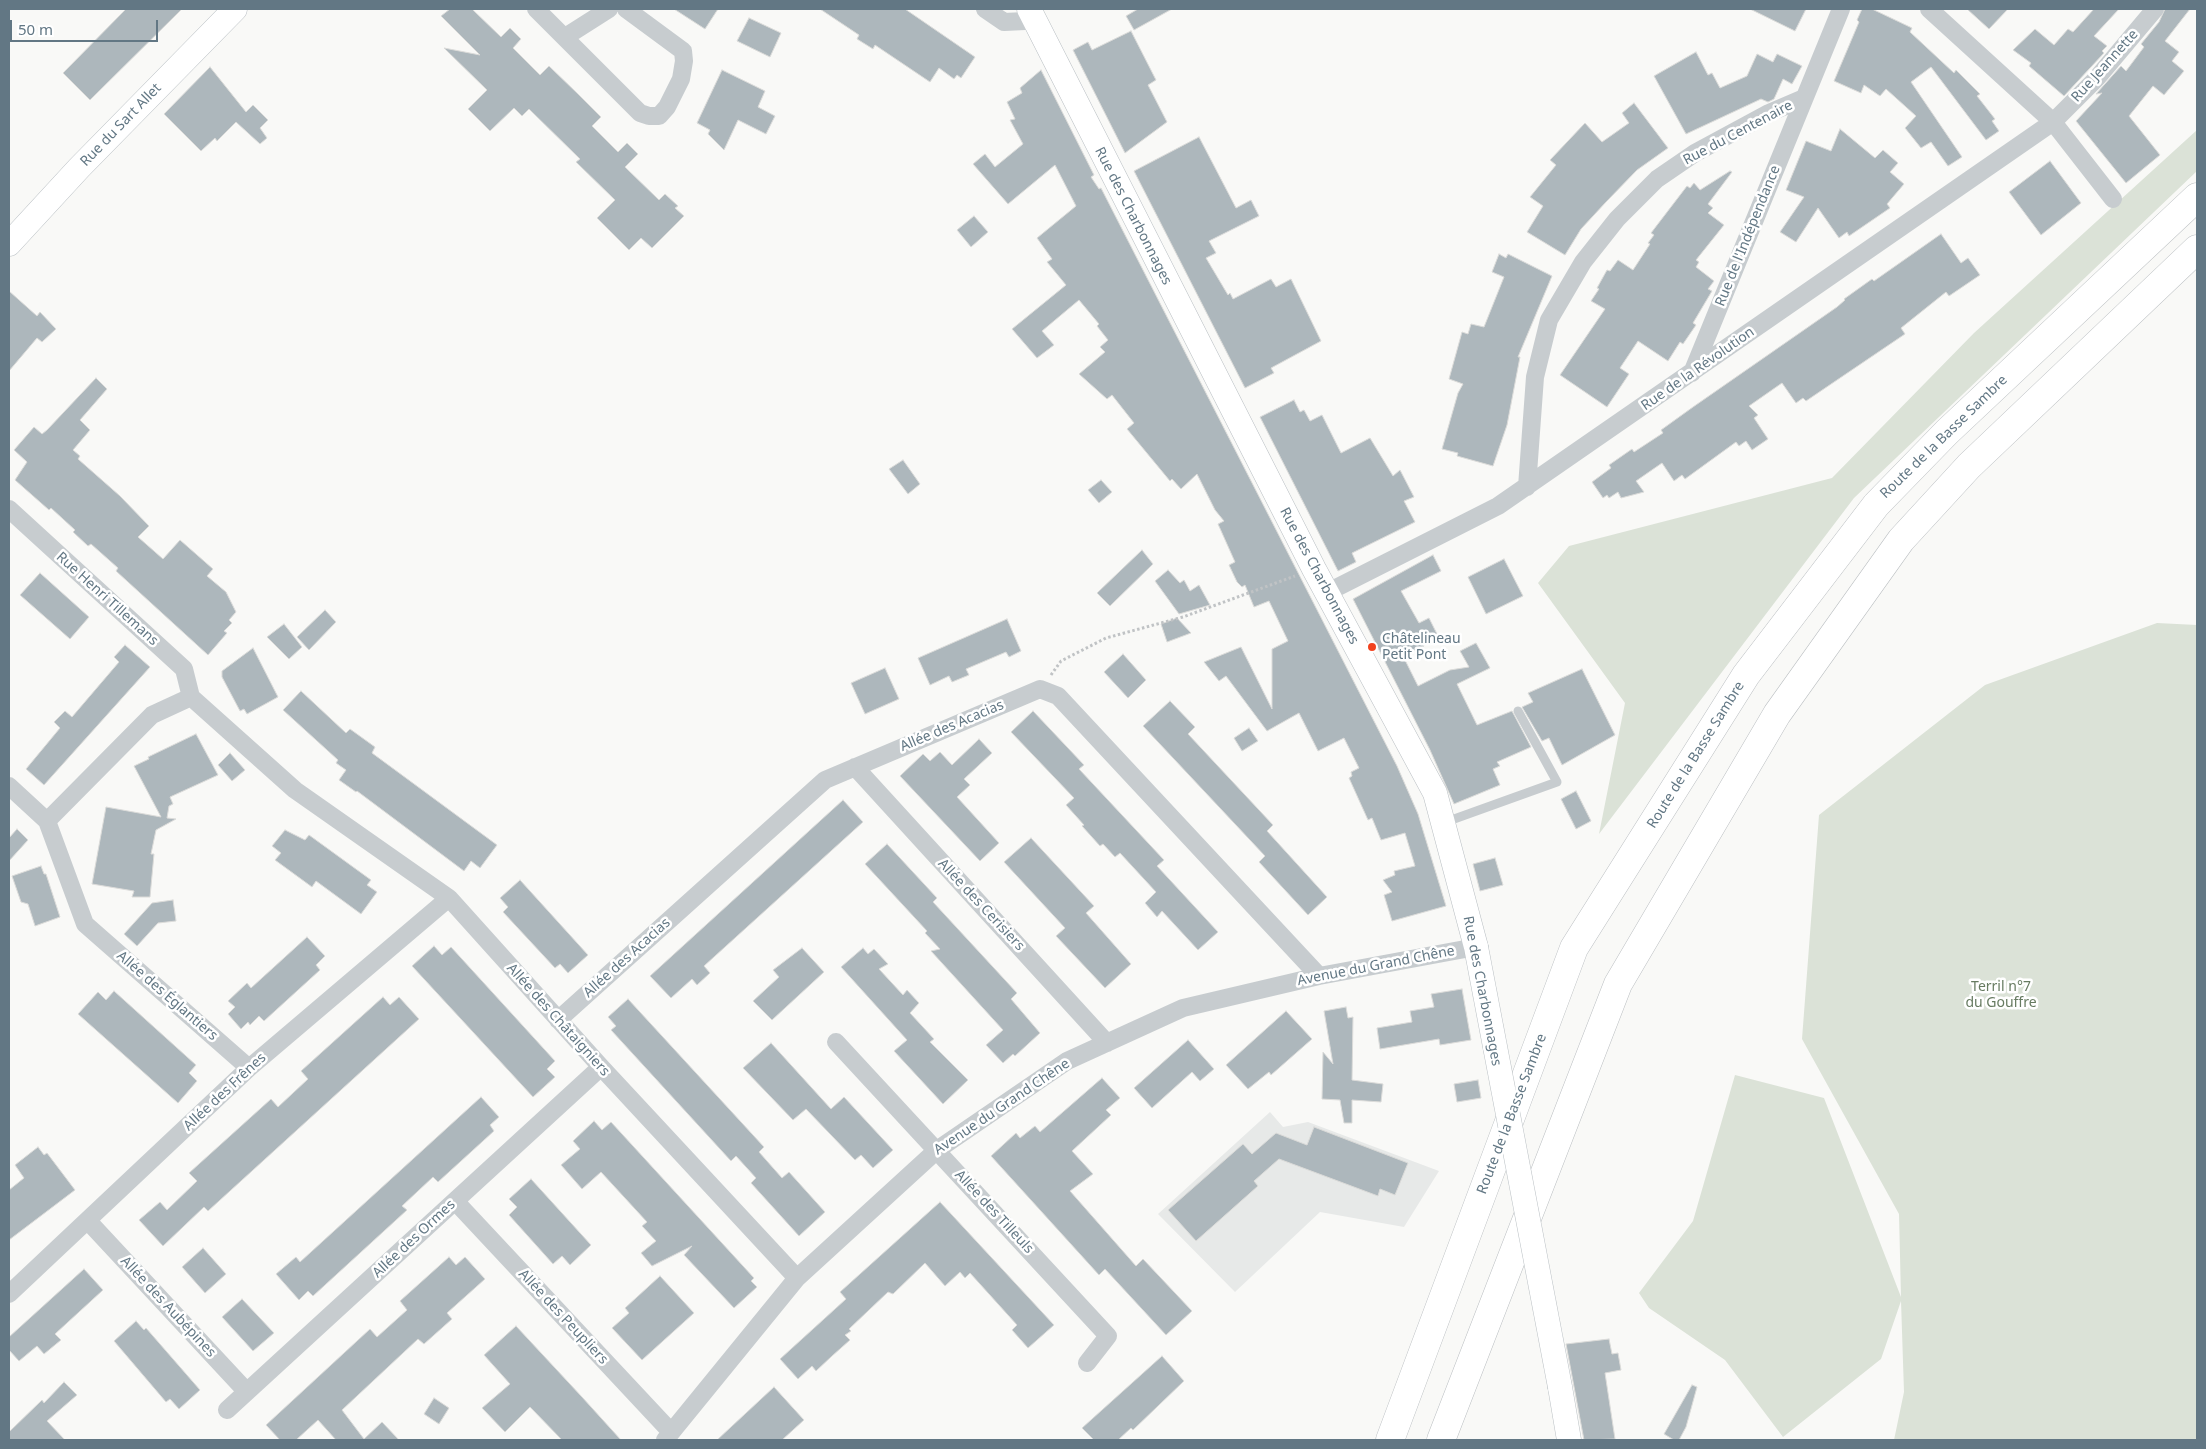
<!DOCTYPE html>
<meta charset="utf-8">
<style>
body{margin:0}
#map{position:relative;width:2206px;height:1449px;overflow:hidden;background:#f9f9f7;font-family:"Noto Sans",sans-serif}
canvas{display:block}
.frame{position:absolute;inset:0;border:10px solid #627784;pointer-events:none}
.scale{position:absolute;left:10px;top:20px;width:148px;height:22px;box-sizing:border-box;border:2px solid #627784;border-top:0;padding-left:6px;font-size:15px;line-height:18px;white-space:nowrap;color:#627784;-webkit-text-stroke:4px #fff;paint-order:stroke}
</style>
<div id="map">
<canvas width="2206" height="1449"></canvas>
<div class="frame"></div>
<div class="scale">50 m</div>
</div>
<script>
const g = document.querySelector('canvas').getContext('2d');
g.lineJoin = 'round';
function fillPath(path, color) { g.fillStyle = color; g.fill(path, 'evenodd'); }
const poly = rows => new Path2D(rows.map(r => 'M' + r).join(''));
function strokePath(path, color, width, dash) { g.strokeStyle = color; g.lineWidth = width; g.lineCap = dash ? 'butt' : 'round'; g.setLineDash(dash || []); g.stroke(path); }
function label(font, color, halo, rows, align = 'center') {
  g.font = font + ' "Noto Sans",sans-serif'; g.lineWidth = 5; g.setLineDash([]); g.textBaseline = 'middle'; g.strokeStyle = halo; g.fillStyle = color; for (const [text, x, y, turn = 0] of rows) {
    g.save(); g.translate(x, y); g.rotate((+turn || 0) * Math.PI / 180); g.textAlign = isNaN(turn) ? turn : align; if (halo) g.strokeText(text, 0, 0); g.fillText(text, 0, 0); g.restore();
  }
}
const built = poly([
 [1270,1112,1283,1127,1308,1122,1439,1171,1404,1227,1320,1212,1235,1292,1158,1214]
]);
const green = poly([
 [2197,130,2197,171,1854,498,1599,834,1625,703,1538,583,1569,546,1832,478,1974,333],
 [2157,623,2197,625,2197,1440,1894,1440,1904,1392,1901,1301,1881,1359,1783,1437,1725,1360,1649,1308,1639,1293,1693,1221,1735,1075,1824,1098,1901,1297,1899,1214,1802,1039,1819,815,1985,685]
]);
const building = poly([
 [126,9,182,9,90,100,63,73,126,9],
 [450,9,472,9,501,37,510,28,521,39,513,48,540,75,549,66,578,94,601,117,592,126,618,152,627,143,638,154,625,167,659,200,665,194,678,206,675,208,684,216,652,248,641,238,629,250,597,218,615,200,576,162,580,159,529,109,522,116,514,108,490,131,468,109,487,90,444,48,480,55,441,16,450,9],
 [674,9,718,9,705,29,674,9],
 [820,9,905,9,975,57,961,78,957,75,954,79,939,68,930,82,875,45,873,49,857,39,859,35,820,9],
 [1138,9,1172,9,1134,30,1126,16,1138,9],
 [1750,9,1806,9,1795,31,1750,9],
 [1862,9,1872,9,1912,28,1910,32,1954,73,1956,70,1980,94,1977,96,1995,119,1992,121,1999,131,1986,140,1931,67,1911,82,1962,157,1948,166,1931,142,1921,148,1905,128,1916,116,1886,89,1880,96,1864,85,1861,93,1834,81,1859,22,1857,20,1862,9],
 [1967,9,2008,9,1989,29,1967,9],
 [2094,9,2119,9,2094,36,2107,46,2102,51,2104,53,2064,96,2029,66,2031,63,2013,50,2035,29,2054,45,2068,29,2073,32,2094,9],
 [2165,9,2190,9,2165,41,2179,52,2172,61,2184,71,2164,95,2153,86,2129,116,2160,155,2126,183,2076,121,2102,93,2096,94,2121,66,2126,71,2144,47,2141,44,2159,22,2165,9],
 [749,18,781,33,770,57,737,41,749,18],
 [1131,31,1156,80,1148,85,1167,122,1125,153,1073,50,1088,42,1092,50,1131,31],
 [1696,52,1708,75,1712,73,1720,88,1747,76,1757,54,1773,62,1777,54,1802,66,1792,84,1783,79,1774,99,1768,102,1761,99,1686,134,1654,76,1696,52],
 [210,67,246,112,253,105,268,120,260,128,267,138,260,144,236,122,217,141,215,138,201,151,164,114,210,67],
 [722,70,765,91,758,107,775,116,766,134,738,120,724,150,708,134,710,130,697,123,722,70],
 [1041,70,1094,175,1091,177,1099,189,1101,188,1397,766,1418,814,1446,906,1392,921,1384,895,1392,892,1383,880,1395,875,1394,871,1415,866,1405,833,1381,840,1372,818,1368,820,1349,778,1352,776,1351,772,1359,768,1344,738,1318,751,1299,713,1267,731,1226,676,1219,681,1204,662,1241,647,1272,709,1272,649,1288,641,1269,601,1254,607,1245,585,1242,587,1237,582,1229,565,1235,562,1218,524,1224,521,1215,510,1197,474,1181,489,1172,479,1170,481,1127,429,1134,423,1112,395,1107,399,1079,374,1105,352,1100,347,1108,340,1097,326,1099,324,1079,300,1042,331,1054,345,1037,358,1012,329,1066,285,1047,262,1052,259,1037,238,1076,206,1055,165,1008,204,973,164,985,154,995,167,1023,144,1010,120,1015,119,1007,102,1022,93,1020,88,1041,70],
 [1634,103,1668,148,1637,170,1606,202,1581,229,1565,255,1527,232,1543,206,1530,197,1556,165,1550,160,1585,123,1602,142,1629,123,1622,113,1634,103],
 [1840,129,1875,158,1883,150,1898,163,1890,172,1904,184,1887,204,1890,208,1849,236,1847,232,1839,238,1818,208,1796,242,1780,232,1804,197,1786,190,1806,141,1831,151,1840,129],
 [1199,137,1236,208,1251,200,1259,216,1209,241,1216,253,1206,258,1228,295,1230,293,1233,299,1271,279,1276,287,1291,279,1321,341,1271,368,1274,373,1245,388,1134,171,1199,137],
 [2050,161,2081,203,2041,235,2009,192,2050,161],
 [1730,171,1732,172,1708,204,1713,208,1708,213,1724,225,1696,260,1699,262,1696,267,1714,281,1708,289,1712,291,1693,323,1696,325,1683,344,1680,342,1668,361,1638,341,1620,368,1629,374,1607,407,1560,375,1605,309,1591,301,1599,289,1597,288,1607,270,1610,271,1618,260,1633,270,1650,244,1648,243,1654,235,1651,233,1687,186,1690,188,1694,183,1700,190,1730,171],
 [974,216,988,232,971,247,957,230,974,216],
 [1941,234,1961,263,1968,258,1980,275,1949,296,1946,292,1901,328,1905,334,1806,401,1803,398,1796,403,1782,383,1749,406,1758,415,1754,418,1768,439,1752,450,1746,441,1739,446,1736,442,1685,479,1682,475,1674,481,1662,463,1636,481,1644,492,1621,498,1618,492,1609,498,1607,495,1603,498,1592,482,1611,468,1609,465,1632,449,1634,452,1663,433,1661,430,1693,407,1837,307,1845,300,1844,299,1872,279,1874,281,1941,234],
 [1499,254,1506,258,1508,254,1552,276,1518,357,1520,357,1507,425,1493,466,1457,456,1458,453,1442,449,1458,393,1463,384,1449,379,1462,332,1468,334,1471,324,1484,327,1504,277,1492,272,1499,254],
 [9,291,37,316,40,312,56,329,42,342,37,338,9,371,9,291],
 [96,378,107,389,80,420,90,430,73,450,80,456,78,459,120,496,149,526,138,537,163,559,180,540,213,569,207,576,226,592,236,612,229,620,232,623,224,631,227,633,208,655,116,571,118,568,91,544,88,546,73,532,75,530,51,508,49,510,15,480,27,462,14,450,34,427,42,434,47,430,96,378],
 [1294,400,1300,412,1304,410,1310,421,1322,415,1341,453,1370,438,1393,476,1400,470,1414,497,1404,501,1415,522,1352,553,1356,562,1338,571,1260,417,1294,400],
 [903,460,920,484,908,494,889,469,903,460],
 [1101,480,1112,492,1099,503,1088,490,1101,480],
 [1142,550,1153,564,1110,606,1097,593,1142,550],
 [1433,555,1441,571,1401,591,1419,623,1429,618,1437,634,1422,642,1424,646,1403,656,1418,686,1450,670,1469,667,1460,651,1476,643,1490,668,1457,684,1477,725,1512,711,1531,747,1497,762,1500,766,1493,769,1500,785,1454,804,1430,750,1353,599,1433,555],
 [1504,559,1523,596,1486,614,1468,577,1504,559],
 [1168,570,1180,583,1184,580,1190,591,1199,585,1210,605,1179,614,1155,581,1168,570],
 [40,573,89,617,70,639,20,595,40,573],
 [325,610,336,622,309,650,297,637,325,610],
 [1177,618,1191,633,1167,642,1161,624,1177,618],
 [1007,619,1021,651,1009,657,1006,652,966,669,969,675,952,682,949,676,930,685,918,658,1007,619],
 [284,624,302,647,289,659,267,637,284,624],
 [125,645,150,667,44,785,26,769,60,728,54,722,65,711,72,717,119,662,114,657,125,645],
 [253,648,278,697,247,714,244,709,240,711,222,677,222,671,253,648],
 [1123,654,1146,680,1128,698,1104,672,1123,654],
 [885,668,899,699,865,714,851,683,885,668],
 [1582,669,1615,735,1562,765,1549,738,1542,741,1522,707,1533,702,1528,693,1582,669],
 [301,691,346,733,350,729,375,747,372,753,497,845,480,868,471,861,464,871,357,791,356,792,339,780,346,770,336,763,338,760,283,710,301,691],
 [1170,701,1195,727,1188,734,1273,825,1267,831,1327,897,1308,915,1259,862,1265,856,1143,726,1170,701],
 [1033,711,1084,765,1079,769,1164,860,1157,866,1218,932,1198,950,1162,911,1157,917,1145,903,1156,892,1120,853,1115,857,1103,844,1100,846,1082,826,1084,825,1066,805,1074,798,1011,732,1033,711],
 [1249,728,1258,741,1242,751,1234,738,1249,728],
 [196,734,218,775,170,797,173,804,169,806,167,818,176,819,156,830,151,854,154,854,150,897,132,897,134,891,92,884,106,807,161,817,134,766,149,759,148,757,196,734],
 [979,739,992,753,964,779,970,785,957,797,999,843,980,861,900,776,923,754,930,761,940,752,952,765,979,739],
 [230,753,245,770,232,781,218,765,230,753],
 [1576,791,1591,821,1576,829,1561,799,1576,791],
 [843,800,863,822,704,966,710,973,697,985,692,979,671,998,650,976,843,800],
 [17,829,28,840,9,861,9,838,17,829],
 [285,830,305,840,309,835,371,880,367,885,377,892,361,914,316,881,312,887,275,860,281,853,272,846,285,830],
 [1031,838,1094,906,1086,913,1131,964,1105,988,1056,936,1065,928,1004,862,1031,838],
 [887,844,937,898,933,902,1017,993,1011,999,1040,1033,1015,1056,1013,1054,1003,1063,986,1045,1003,1030,931,951,940,949,925,933,927,931,865,864,887,844],
 [1495,858,1503,885,1480,891,1473,864,1495,858],
 [41,866,44,874,46,874,60,917,35,926,28,904,21,902,12,876,41,866],
 [520,880,588,955,568,973,560,964,555,968,503,912,508,907,500,898,520,880],
 [173,900,176,921,158,923,137,946,124,934,152,903,173,900],
 [307,937,325,956,316,965,320,970,264,1021,259,1016,250,1025,248,1022,241,1029,228,1014,235,1007,228,1001,247,983,251,988,307,937],
 [434,946,442,955,451,947,555,1061,547,1069,555,1077,533,1097,412,966,434,946],
 [802,948,824,972,772,1020,753,1001,779,977,773,970,802,948],
 [863,948,868,954,874,949,888,964,879,969,903,995,907,990,919,1003,910,1013,934,1039,930,1042,968,1080,943,1104,894,1051,907,1040,841,967,863,948],
 [1462,989,1471,1040,1440,1045,1439,1039,1380,1049,1377,1028,1412,1022,1410,1011,1434,1007,1431,994,1462,989],
 [114,991,196,1065,189,1073,197,1081,178,1103,78,1014,98,992,106,1000,114,991],
 [383,997,390,1005,399,997,419,1019,208,1211,204,1207,163,1246,139,1220,160,1202,167,1210,197,1181,189,1173,271,1099,278,1107,308,1079,301,1071,383,997],
 [628,999,764,1147,759,1152,782,1178,789,1172,825,1212,799,1236,751,1183,756,1178,736,1156,731,1161,611,1030,616,1026,608,1017,628,999],
 [1346,1007,1348,1018,1353,1017,1352,1080,1383,1084,1381,1102,1352,1100,1352,1123,1344,1123,1340,1100,1322,1099,1323,1052,1333,1064,1324,1011,1346,1007],
 [1286,1011,1312,1039,1271,1075,1269,1072,1248,1089,1226,1065,1286,1011],
 [1188,1040,1214,1069,1200,1081,1192,1072,1152,1108,1134,1088,1188,1040],
 [771,1043,831,1109,844,1097,893,1150,873,1168,861,1155,855,1160,806,1109,793,1120,743,1068,771,1043],
 [1102,1078,1120,1098,1106,1110,1111,1115,1072,1151,1093,1174,1070,1191,1136,1266,1143,1259,1192,1311,1166,1335,1105,1269,1099,1275,991,1156,1016,1133,1020,1138,1035,1126,1040,1132,1102,1078],
 [1478,1080,1481,1098,1457,1102,1454,1084,1478,1080],
 [481,1097,499,1117,490,1125,494,1131,438,1182,433,1177,402,1206,407,1210,313,1296,308,1291,299,1300,276,1274,296,1257,300,1262,481,1097],
 [594,1121,602,1130,611,1122,754,1278,751,1281,757,1287,734,1308,684,1255,692,1246,652,1266,641,1253,656,1241,642,1226,647,1222,601,1172,582,1189,561,1165,580,1149,573,1141,594,1121],
 [1314,1127,1408,1163,1395,1195,1380,1189,1378,1196,1279,1159,1254,1181,1258,1186,1196,1241,1168,1210,1243,1144,1252,1154,1276,1133,1307,1145,1314,1127],
 [38,1147,44,1155,47,1153,75,1190,9,1240,9,1190,24,1178,15,1165,38,1147],
 [531,1179,591,1245,570,1265,562,1256,553,1264,509,1215,517,1207,509,1199,531,1179],
 [940,1202,1054,1325,1028,1348,1012,1330,1017,1325,970,1273,965,1278,960,1272,945,1286,925,1263,893,1294,888,1292,849,1329,851,1331,845,1335,850,1340,832,1356,816,1371,812,1366,798,1379,780,1359,846,1299,840,1292,940,1202],
 [203,1248,226,1274,205,1293,182,1267,203,1248],
 [449,1257,456,1265,465,1257,485,1279,447,1313,452,1319,424,1344,418,1339,342,1410,364,1439,382,1422,399,1440,336,1440,318,1420,296,1440,280,1440,266,1425,370,1329,377,1337,407,1310,400,1301,449,1257],
 [84,1269,103,1290,55,1334,61,1340,44,1354,37,1346,19,1361,9,1350,9,1337,84,1269],
 [660,1276,694,1313,642,1360,612,1328,629,1313,625,1308,660,1276],
 [242,1299,274,1333,253,1351,222,1317,242,1299],
 [136,1321,144,1330,146,1328,200,1390,179,1409,170,1399,166,1402,114,1341,136,1321],
 [516,1326,582,1397,621,1440,562,1440,530,1407,505,1432,482,1408,510,1384,484,1355,516,1326],
 [1609,1339,1612,1354,1618,1353,1621,1370,1605,1373,1615,1439,1584,1440,1566,1344,1609,1339],
 [1162,1356,1184,1381,1133,1430,1131,1428,1118,1440,1094,1440,1082,1428,1162,1356],
 [64,1382,77,1395,47,1421,65,1440,9,1440,9,1432,42,1400,44,1403,64,1382],
 [1692,1385,1697,1387,1686,1427,1679,1440,1674,1440,1664,1434,1692,1385],
 [774,1387,804,1420,782,1440,717,1440,774,1387],
 [434,1398,449,1408,439,1424,424,1414,434,1398]
]);
const path = poly([
 [1051,675,1061,661,1106,638,1183,617,1295,576]
]);
const lane = poly([
 [1443,823,1557,782,1518,711]
]);
const street = poly([
 [536,9,640,113,649,116,659,116,667,107,681,79,684,61,683,51,626,9],
 [985,9,1004,22,1025,21,1033,18],
 [1929,9,2053,122,2113,199],
 [565,37,609,9],
 [1692,373,1841,9],
 [1527,487,1535,377,1549,320,1583,262,1617,219,1657,179,1695,153,1769,113,1804,98],
 [9,509,184,669,191,697,295,790,449,898,601,1067,797,1278],
 [1328,592,1498,506,2053,122,2097,78,2155,9],
 [855,767,1107,1043],
 [9,786,47,821,85,924,249,1068],
 [47,821,152,715,191,697],
 [558,1020,825,780,1040,689,1058,696,1319,976],
 [836,1042,1108,1336,1087,1363],
 [455,1201,671,1432],
 [88,1221,247,1392],
 [9,1294,249,1068,449,898],
 [227,1410,601,1067],
 [665,1440,797,1278,937,1150,1067,1061,1183,1008,1319,976,1476,947]
]);
const secondary = poly([
 [1029,9,1314,569,1435,793,1476,947],
 [9,244,79,168,235,9],
 [1560,1387,1569,1440]
]);
const highway = poly([
 [1390,1440,1574,948,1746,675,1876,505,1947,432,2197,197],
 [1441,1440,1618,984,1777,714,1901,540,1969,466,2197,249]
]);
const secondaryBridge = poly([
 [1476,947,1560,1387]
]);
const markers = [
 [1372,647,5,"#f2421e"]
];
const streetNames = [
 ["Rue Jeannette",2105,66,-48],
 ["Rue du Sart Allet",121,125,-46],
 ["Rue du Centenaire",1738,133,-28],
 ["Rue des Charbonnages",1133,216,63],
 ["Rue de l'Indépendance",1748,236,-68],
 ["Rue de la Révolution",1698,369,-35],
 ["Route de la Basse Sambre",1944,437,-44],
 ["Rue des Charbonnages",1319,576,62],
 ["Rue Henri Tillemans",107,599,42],
 ["Allée des Acacias",952,726,-23],
 ["Route de la Basse Sambre",1696,755,-58],
 ["Allée des Cerisiers",981,905,47],
 ["Allée des Acacias",627,958,-42],
 ["Avenue du Grand Chêne",1376,966,-11],
 ["Rue des Charbonnages",1482,991,79],
 ["Allée des Églantiers",167,996,41],
 ["Allée des Châtaigniers",558,1020,48],
 ["Allée des Frênes",225,1092,-43],
 ["Avenue du Grand Chêne",1002,1107,-34],
 ["Route de la Basse Sambre",1512,1114,-69],
 ["Allée des Tilleuls",994,1212,47],
 ["Allée des Ormes",414,1239,-43],
 ["Allée des Aubépines",168,1307,47],
 ["Allée des Peupliers",563,1317,47]
];
const poiNames = [
 ["Châtelineau",1382,639],
 ["Petit Pont",1382,655]
];
const parkNames = [
 ["Terril n°7",2001,987],
 ["du Gouffre",2001,1003]
];
fillPath(built, '#e7e9e8');
fillPath(green, '#dbe2d7');
fillPath(building, '#adb7bc');
strokePath(building, '#dbdbd9', 1);
strokePath(secondary, '#b9bfc3', 25);
strokePath(highway, '#bbbfc2', 29);
strokePath(path, '#c0c3c5', 3, [2.5, 2.5]);
strokePath(lane, '#c7cccf', 9);
strokePath(street, '#c7cccf', 18);
strokePath(secondary, '#fff', 24);
strokePath(highway, '#fff', 28);
strokePath(secondaryBridge, '#b9bfc3', 25, []);
strokePath(secondaryBridge, '#fff', 24);
for (const [x, y, r, color] of markers) { const dot = new Path2D(); dot.arc(x, y, r, 0, 2 * Math.PI); g.fillStyle = color; g.fill(dot); strokePath(dot, '#fff', 2); }
label('14px', '#627784', '#fff', streetNames);
label('14px', '#627784', '#fff', poiNames, 'left');
label('14px', '#677b61', '#fff', parkNames);
</script>
